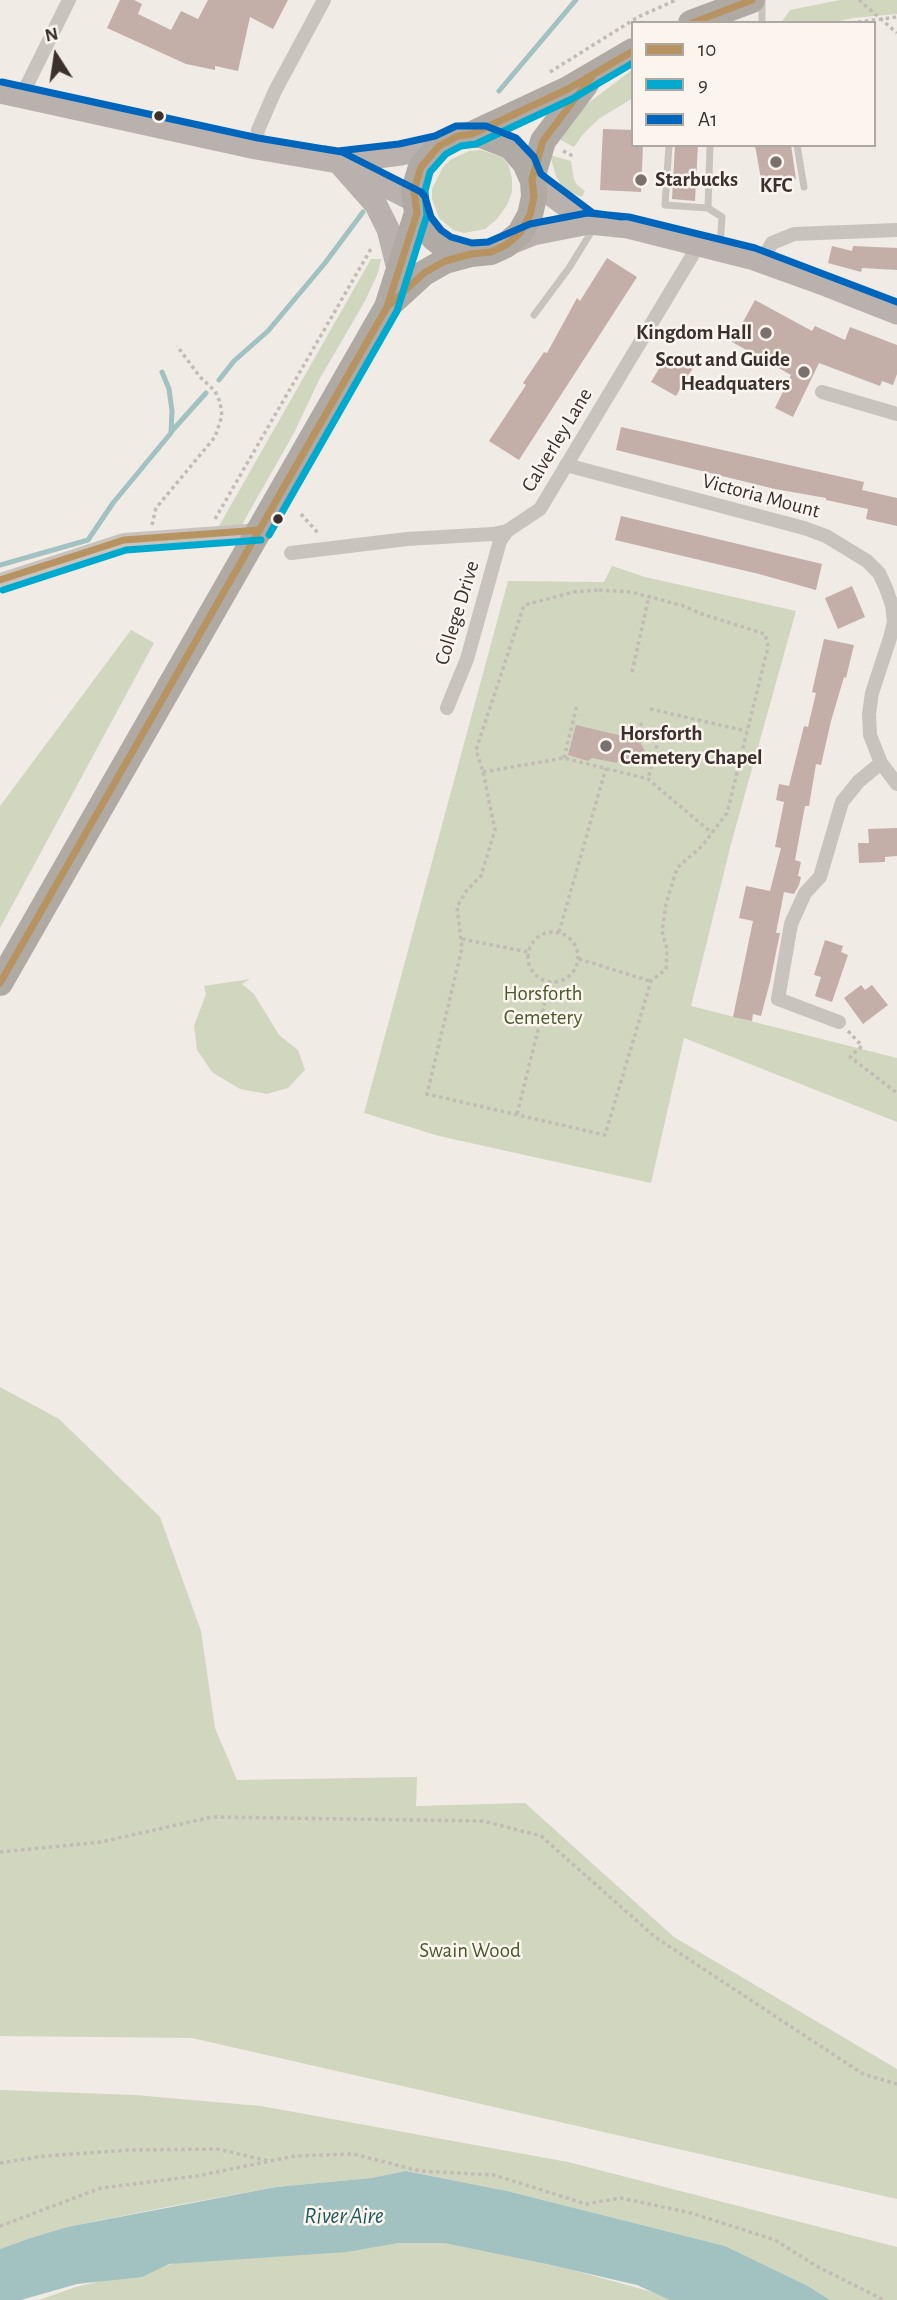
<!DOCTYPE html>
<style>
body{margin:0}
#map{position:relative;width:897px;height:2300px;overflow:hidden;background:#f0ebe5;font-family:"Alegreya Sans",sans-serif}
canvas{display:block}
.legend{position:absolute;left:631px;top:21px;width:245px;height:126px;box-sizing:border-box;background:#fbf5ee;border:2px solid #aea6a0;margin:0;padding:9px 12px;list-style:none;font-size:21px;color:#3b302b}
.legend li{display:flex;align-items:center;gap:14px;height:35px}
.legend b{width:35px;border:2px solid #aea6a0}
.north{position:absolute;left:21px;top:21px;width:70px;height:70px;-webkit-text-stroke:5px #fbf5ee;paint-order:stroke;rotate:348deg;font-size:19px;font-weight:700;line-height:28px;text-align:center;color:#3b302b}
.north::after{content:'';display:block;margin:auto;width:24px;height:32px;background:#3b302b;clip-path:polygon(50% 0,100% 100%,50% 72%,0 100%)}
</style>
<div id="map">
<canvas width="897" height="2300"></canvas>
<ul class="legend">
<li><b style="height:9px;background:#b89362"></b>10</li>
<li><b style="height:9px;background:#00a9ce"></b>9</li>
<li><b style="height:9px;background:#0065bd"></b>A1</li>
</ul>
<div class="north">N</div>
</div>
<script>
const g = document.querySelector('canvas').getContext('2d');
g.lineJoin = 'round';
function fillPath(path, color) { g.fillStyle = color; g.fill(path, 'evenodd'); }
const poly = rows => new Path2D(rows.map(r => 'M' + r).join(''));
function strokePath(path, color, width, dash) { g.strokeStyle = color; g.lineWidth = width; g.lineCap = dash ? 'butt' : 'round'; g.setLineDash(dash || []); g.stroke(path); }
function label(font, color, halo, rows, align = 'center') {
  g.font = font + ' "Alegreya Sans",sans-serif'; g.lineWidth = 5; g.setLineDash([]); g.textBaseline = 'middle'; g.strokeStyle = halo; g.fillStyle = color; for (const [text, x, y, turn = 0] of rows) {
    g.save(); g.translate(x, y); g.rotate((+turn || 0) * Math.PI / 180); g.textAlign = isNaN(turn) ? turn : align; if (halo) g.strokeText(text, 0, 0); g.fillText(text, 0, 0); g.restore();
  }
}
const green = poly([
 [840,0,897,0,897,14,853,18,831,23,781,23,790,10],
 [632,70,633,98,600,118,584,133,574,147,557,138,587,104],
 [481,150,502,157,509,166,512,179,512,192,507,205,497,219,485,229,464,233,453,230,439,218,432,199,432,189,443,167,450,160,469,151],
 [550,155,571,161,574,179,577,185,585,191,582,197,571,193,561,185,556,176],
 [371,259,381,259,378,273,365,301,319,380,294,433,240,528,219,526],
 [612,566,645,577,796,611,731,844,691,1006,897,1058,897,1122,684,1038,651,1183,439,1136,364,1113,508,581,604,582],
 [131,630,154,643,0,928,0,806],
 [250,979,242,984,254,994,279,1035,298,1050,305,1070,288,1088,267,1094,240,1089,212,1072,197,1050,194,1026,206,994,204,986],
 [0,1387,59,1419,160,1517,201,1631,215,1728,237,1780,417,1777,416,1806,525,1803,674,1937,897,2069,897,2199,192,2038,0,2036],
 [0,2090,135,2095,261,2106,568,2162,897,2247,897,2300,830,2300,808,2286,725,2246,507,2191,407,2171,371,2178,276,2187,167,2207,67,2227,0,2249],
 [383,2228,569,2269,681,2300,39,2300,76,2287,239,2248]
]);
const water = poly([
 [406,2171,507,2191,725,2246,808,2286,830,2300,670,2300,637,2285,551,2265,445,2243,398,2243,347,2252,169,2264,142,2277,77,2284,21,2300,0,2300,0,2249,28,2239,67,2227,276,2187,371,2178]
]);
const stream = poly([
 [499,91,576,0],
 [219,380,234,361,268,331,325,263,363,212],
 [171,432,206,393],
 [0,565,88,540,113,503,171,433,172,411,169,389,162,372]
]);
const building = poly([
 [120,0,134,0,142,4,138,14,171,30,181,11,198,19,208,0,288,0,273,29,250,17,238,71,215,66,215,70,186,64,107,28],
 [603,129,633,130,633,145,643,145,641,192,600,190],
 [675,145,698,145,695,201,672,199],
 [755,145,791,145,796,179,762,185],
 [832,246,852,251,853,246,897,248,897,270,862,268,861,272,828,263],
 [607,258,637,277,519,460,489,441,526,385,523,383,544,352,547,353,577,298,580,301],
 [755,300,812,331,815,326,845,340,850,327,897,345,897,374,893,385,882,381,880,386,819,363,793,417,775,408,791,375,732,342],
 [668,354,693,368,676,396,651,382],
 [621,427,864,482,862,490,897,498,897,526,866,519,868,509,826,500,826,498,775,489,616,450],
 [621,516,822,564,816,590,759,574,615,540],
 [852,586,865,617,838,629,825,598],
 [824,639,854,645,846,678,844,677,831,721,821,765,816,764,809,806,805,806,795,860,801,862,798,876,801,877,799,885,794,894,784,892,776,933,780,933,770,982,761,1016,753,1014,752,1021,733,1017,753,921,739,918,746,886,770,891,781,848,775,847,784,802,776,800,779,784,789,786,804,726,808,727,816,693,812,692],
 [576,725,639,740,645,751,643,761,637,764,618,760,617,763,592,758,588,761,568,755],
 [897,828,897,856,885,857,885,862,859,863,858,843,869,843,868,829],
 [825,940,843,946,841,952,848,955,832,1002,815,996,821,977,814,975],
 [861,985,865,990,872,985,888,1005,863,1024,844,998]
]);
const path = poly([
 [859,0,897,33],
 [851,23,897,17],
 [550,72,638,17,676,0],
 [563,151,573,156],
 [301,514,318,533],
 [215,519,372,247],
 [152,525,156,508,215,437,222,416,220,402,215,391,200,377,177,346],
 [599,590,631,592,684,606,699,613,765,634,768,647,727,813,702,846,677,868,666,904,662,931,667,949,666,969,651,981,605,1135,427,1094,462,948,457,907,467,890,481,876,495,830,483,772,476,750,524,605,574,592,599,590],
 [632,672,649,596],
 [650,709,746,731],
 [640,723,657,745,648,779],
 [564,758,577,705],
 [483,772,564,758,648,779,712,833],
 '528 957a25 25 0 1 1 50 0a25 25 0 1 1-50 0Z',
 [559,932,606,768],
 [462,939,528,952],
 [579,959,650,981],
 [848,1031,862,1046,850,1057,897,1093],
 [517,1114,550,982],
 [0,1852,101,1842,212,1817,483,1821,541,1836,655,1937,863,2074,897,2084],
 [0,2163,45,2156,130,2150,218,2149,269,2161],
 [0,2226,101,2188,197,2176,295,2156,353,2154,420,2171,494,2175,586,2204,621,2198,691,2213,775,2240,818,2267,884,2300]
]);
const lane = poly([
 [762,1,762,23],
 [669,145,665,205,708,208,722,217,720,246],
 [797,145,804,187],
 [708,208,710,145],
 [534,315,569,268,593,229]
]);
const street = poly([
 [21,97,69,0],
 [256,148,258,130,275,91,324,0],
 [761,262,772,243,794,234,897,230],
 [822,392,897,414],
 [566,465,804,528,826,536,867,561,879,573,886,588,892,605,894,622,890,638,872,693,869,714,870,735,881,763,897,784],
 [291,553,407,539,493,534,507,531,540,509,698,246],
 [0,580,124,540,260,530],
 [447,708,467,659,500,541,507,531],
 [839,1022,778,999,791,924,805,893,820,877,842,802,859,781,881,763]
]);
const primary = poly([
 [0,92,256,148,338,162,401,154,439,146],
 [338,162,376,205,388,229,398,269],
 [350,168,415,201],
 [533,181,589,223],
 [506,245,533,234,589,223,628,227,751,258,826,285,897,313]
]);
const highway = poly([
 [691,23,752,0],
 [472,134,568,89,633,51],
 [532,179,543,141,586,84],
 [389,305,424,273,445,261,471,254,491,252,506,245,520,233,530,215,534,197,533,181,525,163,510,146,484,136,472,134,458,136,439,146,421,167,414,190,417,213,421,222,434,238,446,247,471,254],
 [0,983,387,307,417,213]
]);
const bus1 = poly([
 [692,23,752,0],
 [379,321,387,307,424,273,445,261,471,254,491,252,506,245,520,233,530,215,534,197,532,179,543,141,593,75],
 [0,580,124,540,260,530],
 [0,983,387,307,417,213,414,190,421,167,439,146,458,136,472,134,568,89,633,51]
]);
const bus2 = poly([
 [269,535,397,311,427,215,425,191,430,172,446,154,461,146,476,144,572,99,633,63],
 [3,590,126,550,261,540]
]);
const bus3 = poly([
 [2,82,258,138,342,152,421,192,425,197,431,217,441,230,451,237,472,243,488,242,530,224,587,213,629,217,755,248,897,302],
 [325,149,338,151,399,144,435,136,456,126,486,126,516,138,534,157,541,174,593,213,622,217]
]);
const markers = [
 [159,116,6,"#3b302b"],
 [776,162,7,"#7a716c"],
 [641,180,7,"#7a716c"],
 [766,333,7,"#7a716c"],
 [804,372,7,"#7a716c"],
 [278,519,6,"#3b302b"],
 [606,746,7,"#7a716c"]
];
const poiNames = [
 ["Starbucks",655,180],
 ["KFC",776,186,"center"],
 ["Kingdom Hall",752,333,"right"],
 ["Scout and Guide",790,360,"right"],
 ["Headquaters",790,384,"right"],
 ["Horsforth",620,734],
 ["Cemetery Chapel",620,758]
];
const streetNames = [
 ["Calverley Lane",557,440,-59],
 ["Victoria Mount",761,496,15],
 ["College Drive",457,613,-73]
];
const parkNames = [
 ["Horsforth",543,994],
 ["Cemetery",543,1018],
 ["Swain Wood",470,1951]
];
const waterNames = [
 ["River Aire",344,2216]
];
fillPath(green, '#d1d6bf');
fillPath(water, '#a1c2c1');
strokePath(stream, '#a1c2c1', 5);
fillPath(building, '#c3afa7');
strokePath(path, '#c2bbb6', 3.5, [3.5, 3.5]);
strokePath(lane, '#c9c3be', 7);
strokePath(street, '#c9c3be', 14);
strokePath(primary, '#b8b1ad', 23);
strokePath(highway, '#afaaa4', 26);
strokePath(bus1, '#b89362', 7);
strokePath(bus2, '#00a9ce', 7);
strokePath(bus3, '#0065bd', 7);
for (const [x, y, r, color] of markers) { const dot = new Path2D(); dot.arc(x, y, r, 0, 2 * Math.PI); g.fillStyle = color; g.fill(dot); strokePath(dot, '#fbf5ee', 2.5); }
label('bold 21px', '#3b302b', '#fbf5ee', poiNames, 'left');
label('21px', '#3b302b', '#fbf5ee', streetNames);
label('21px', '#4a5a2e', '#fbf5ee', parkNames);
label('italic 23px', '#1f5a5e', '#fbf5ee', waterNames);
</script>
